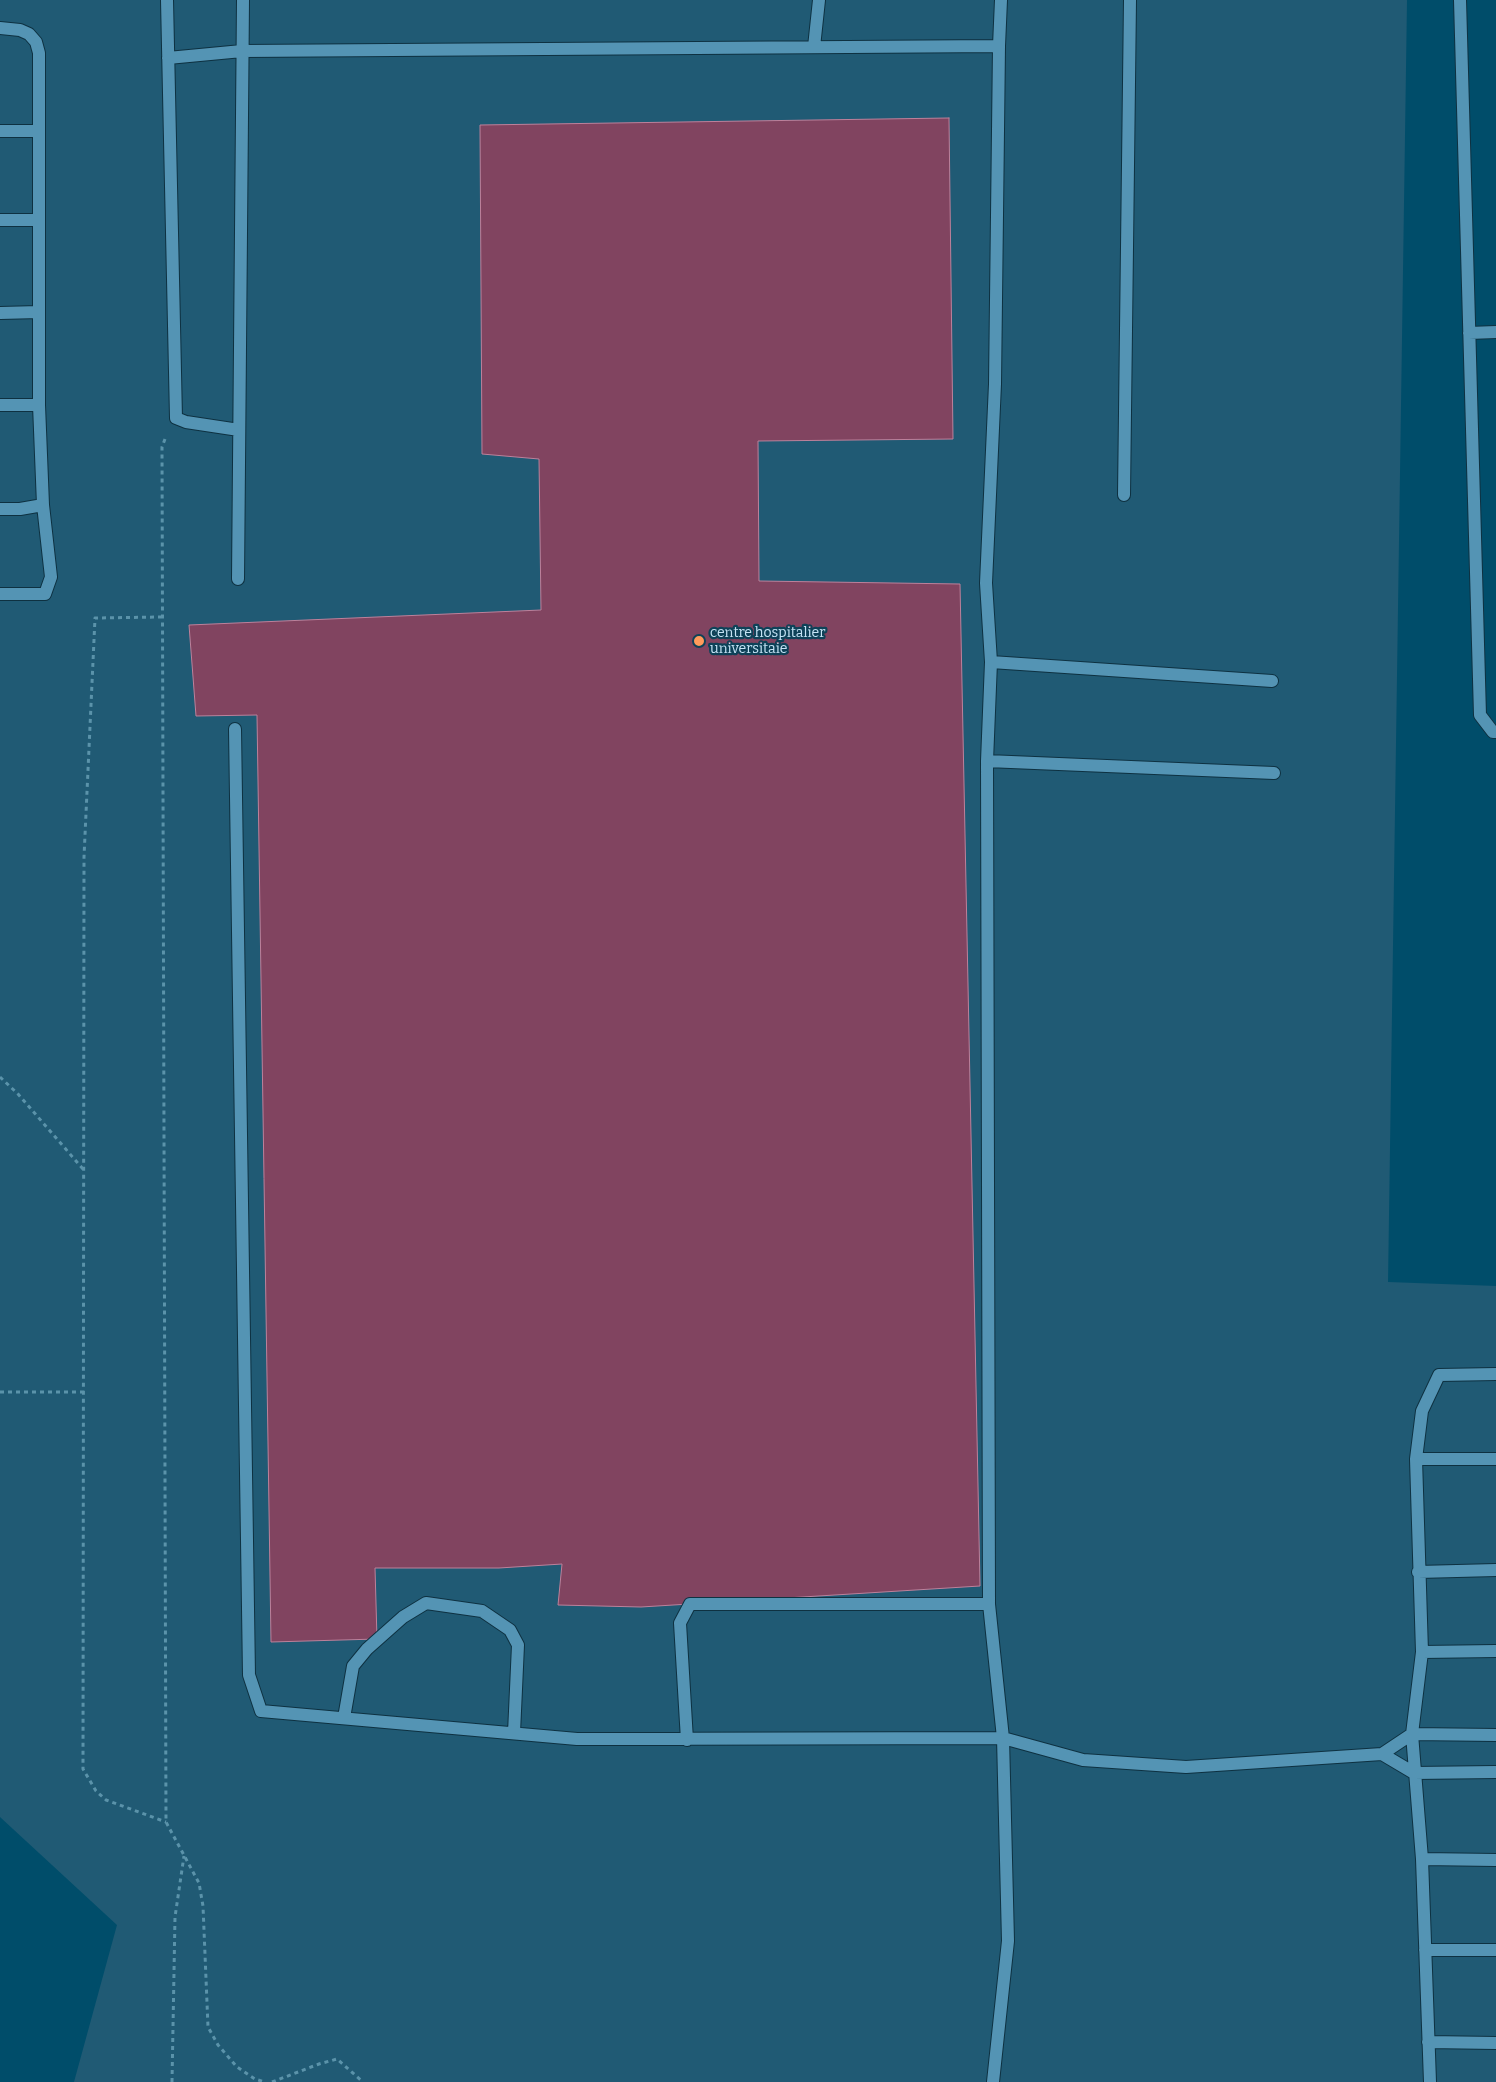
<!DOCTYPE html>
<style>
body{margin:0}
canvas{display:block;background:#004d6a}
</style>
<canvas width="1496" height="2082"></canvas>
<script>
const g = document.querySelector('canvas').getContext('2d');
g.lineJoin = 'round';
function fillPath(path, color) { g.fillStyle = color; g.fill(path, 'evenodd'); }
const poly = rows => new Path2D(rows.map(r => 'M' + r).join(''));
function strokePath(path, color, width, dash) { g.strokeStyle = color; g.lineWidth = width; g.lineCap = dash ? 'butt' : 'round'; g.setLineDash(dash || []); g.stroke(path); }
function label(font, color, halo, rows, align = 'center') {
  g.font = font + ' Bitter,serif'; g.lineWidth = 4.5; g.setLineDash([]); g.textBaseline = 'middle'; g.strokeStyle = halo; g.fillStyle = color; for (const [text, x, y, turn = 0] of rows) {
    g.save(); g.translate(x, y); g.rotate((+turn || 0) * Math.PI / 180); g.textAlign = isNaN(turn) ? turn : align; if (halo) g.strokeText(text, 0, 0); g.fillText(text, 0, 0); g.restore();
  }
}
const built = poly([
 [0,0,1407,0,1388,1282,1496,1286,1496,2082,74,2082,117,1925,0,1817]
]);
const building = poly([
 [949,118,953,439,758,441,759,581,960,584,980,1586,641,1607,558,1605,562,1564,499,1568,375,1568,377,1639,271,1642,257,715,196,716,189,625,541,610,539,459,482,454,480,125,949,118]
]);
const path = poly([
 [165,439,162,447,166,1822,199,1883,203,1906,208,2027,218,2045,237,2067,255,2079,265,2082],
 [162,617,95,618,84,857,83,1769,96,1791,106,1800,166,1822],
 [0,1077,18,1094,83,1169],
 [0,1392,84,1392],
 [172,2082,175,1917,184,1856],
 [272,2082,319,2064,337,2059,363,2082]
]);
const minor = poly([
 [167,0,176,418,186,422,239,430],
 [1001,0,999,46,995,384,986,583,991,662,987,761,989,1604,1003,1738,1083,1760,1186,1767,1382,1754,1412,1734,1496,1735],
 [1460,0,1480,715,1493,732,1496,732],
 [0,28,20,30,29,34,36,42,39,53,39,405,43,505,20,509,0,509],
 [814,47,819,0],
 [168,58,242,51,999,46],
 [0,131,39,131],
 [0,220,39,220],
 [0,313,39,312],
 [1469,333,1496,332],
 [0,405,39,405],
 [1124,495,1130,0],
 [238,579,243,0],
 [0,594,45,594,51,577,43,505],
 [991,662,1272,681],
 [235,729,249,1675,261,1711,577,1739,1003,1738,1008,1941,993,2082],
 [987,761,1274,773],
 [1416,1459,1496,1459],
 [1418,1572,1496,1570],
 [1422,1652,1496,1651],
 [344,1718,353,1666,367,1649,403,1617,426,1603,482,1611,510,1630,518,1645,514,1733],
 [687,1740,680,1623,690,1604,989,1604],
 [1382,1754,1414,1773,1496,1772],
 [1422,1859,1496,1860],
 [1425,1950,1496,1950],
 [1428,2042,1496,2043],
 [1430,2082,1422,1859,1412,1734,1422,1652,1416,1459,1422,1411,1439,1375,1496,1374]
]);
const markers = [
 [699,641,6,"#ff9b5b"]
];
const poiNames = [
 ["centre hospitalier",710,633],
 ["universitaie",710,649]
];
fillPath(built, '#205a74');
fillPath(building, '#814460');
strokePath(building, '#bd819b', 1);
strokePath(minor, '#0e3141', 14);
strokePath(path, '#5b93aa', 3, [4, 4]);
strokePath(minor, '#5494b4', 12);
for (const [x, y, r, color] of markers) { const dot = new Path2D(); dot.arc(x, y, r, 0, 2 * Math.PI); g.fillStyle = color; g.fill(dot); strokePath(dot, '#0e4258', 2); }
label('14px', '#c5e4f5', '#0e4258', poiNames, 'left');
</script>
